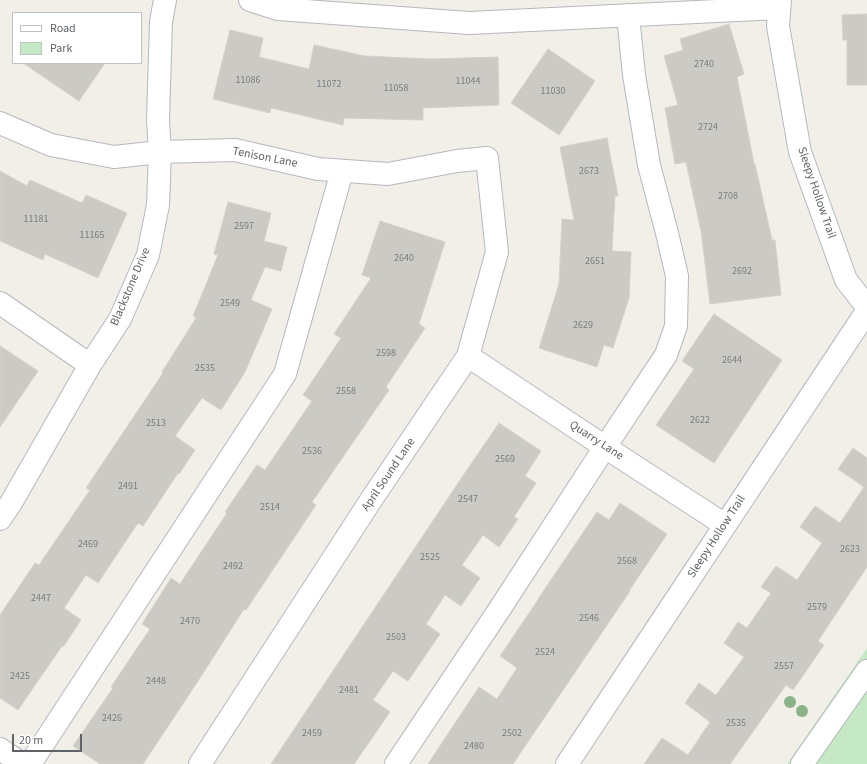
<!DOCTYPE html>
<style>
body{margin:0}
#map{position:relative;width:867px;height:764px;overflow:hidden;background:#f1efe8;font-family:"Source Sans 3",sans-serif}
canvas{display:block}
.legend{position:absolute;left:12px;top:12px;width:130px;height:52px;box-sizing:border-box;background:#fff;border:1px solid #bfc1c3;margin:0;padding:5px 7px;list-style:none;font-size:12px;color:#5f6368}
.legend li{display:flex;align-items:center;gap:8px;height:20px}
.legend b{width:20px;border:1px solid #bfc1c3}
.scale{position:absolute;left:12px;top:734px;width:70px;height:18px;box-sizing:border-box;border:2px solid #5f6368;border-top:0;padding-left:5px;font-size:12px;line-height:14px;white-space:nowrap;color:#5f6368;-webkit-text-stroke:3px #fff;paint-order:stroke}
</style>
<div id="map">
<canvas width="867" height="764"></canvas>
<ul class="legend">
<li><b style="height:5px;background:#fff"></b>Road</li>
<li><b style="height:11px;background:#c5e8c5"></b>Park</li>
</ul>
<div class="scale">20 m</div>
</div>
<script>
const g = document.querySelector('canvas').getContext('2d');
g.lineJoin = 'round';
function fillPath(path, color) { g.fillStyle = color; g.fill(path, 'evenodd'); }
const poly = rows => new Path2D(rows.map(r => 'M' + r).join(''));
function strokePath(path, color, width, dash) { g.strokeStyle = color; g.lineWidth = width; g.lineCap = dash ? 'butt' : 'round'; g.setLineDash(dash || []); g.stroke(path); }
function label(font, color, halo, rows, align = 'center') {
  g.font = font + ' "Source Sans 3",sans-serif'; g.lineWidth = 3; g.setLineDash([]); g.textBaseline = 'middle'; g.strokeStyle = halo; g.fillStyle = color; for (const [text, x, y, turn = 0] of rows) {
    g.save(); g.translate(x, y); g.rotate((+turn || 0) * Math.PI / 180); g.textAlign = isNaN(turn) ? turn : align; if (halo) g.strokeText(text, 0, 0); g.fillText(text, 0, 0); g.restore();
  }
}
const green = poly([
 [867,648,867,764,787,764]
]);
const building = poly([
 [867,14,867,85,847,85,847,40,843,40,842,15,867,14],
 [729,24,744,74,737,77,754,164,755,164,772,240,775,240,781,295,710,304,701,231,686,162,675,164,665,108,678,105,664,56,683,50,680,39,729,24],
 [230,30,263,38,259,57,309,69,314,45,365,56,431,59,498,57,499,105,423,108,423,120,344,118,343,125,271,108,270,113,213,99,230,30],
 [548,49,595,81,559,135,511,103,548,49],
 [23,63,105,63,79,101,23,63],
 [607,138,618,196,615,196,612,251,631,252,629,298,613,348,604,345,597,367,539,348,559,284,562,219,574,220,560,147,607,138],
 [0,171,27,186,30,180,82,203,86,195,127,213,98,278,45,254,43,260,0,241,0,171],
 [228,202,271,213,264,241,287,247,281,271,265,267,251,300,272,309,245,372,221,410,202,398,175,436,195,450,179,474,178,473,143,526,138,523,98,583,86,575,64,608,81,620,63,647,62,646,18,710,0,698,0,615,35,563,39,565,90,490,86,488,163,373,162,372,196,318,193,316,218,255,214,254,228,202],
 [380,221,445,242,419,324,425,328,386,387,389,390,312,502,316,505,246,610,244,609,200,678,143,764,100,764,73,746,113,688,111,687,150,629,142,624,171,578,180,584,227,513,225,512,257,465,265,470,312,401,303,395,341,338,334,334,371,278,362,275,380,221],
 [714,314,782,360,714,463,656,425,694,369,682,361,714,314],
 [0,346,38,371,0,427,0,346],
 [499,423,541,451,525,476,536,483,514,517,518,519,499,547,483,535,462,565,480,578,461,606,445,595,426,624,440,634,408,681,393,671,373,700,390,712,354,764,271,764,460,480,499,423],
 [853,448,867,458,867,567,818,641,824,645,793,690,786,685,730,764,644,764,662,738,688,755,710,722,685,703,699,683,716,695,744,657,724,643,738,622,747,628,771,593,761,587,776,566,797,580,822,543,800,527,815,506,840,523,864,487,838,469,853,448],
 [620,503,667,534,629,591,630,591,513,764,428,764,479,687,497,699,517,668,500,656,538,600,538,599,597,512,609,520,620,503]
]);
const minor = poly([
 [250,0,278,9,469,23,779,8],
 [780,0,778,26,800,152,846,280,867,307],
 [0,123,51,145,114,157,160,152,235,150,318,169,388,174,457,161,487,158,497,252,468,356,371,500,200,764],
 [0,303,90,365],
 [468,356,605,447,725,525],
 [0,519,11,503,90,365,120,319,148,255,158,205,160,152,158,120,161,22,165,0],
 [0,749,22,764],
 [30,764,285,374,342,171],
 [396,764,499,610,605,447,666,355,676,326,677,276,667,233,649,165,634,75,628,15],
 [567,764,867,311],
 [802,764,867,671]
]);
const trees = [
 [790,702],
 [802,711]
];
const numberNames = [
 ["2740",704,65],
 ["11086",248,81],
 ["11044",468,82],
 ["11072",329,85],
 ["11058",396,89],
 ["11030",553,92],
 ["2724",708,128],
 ["2673",589,172],
 ["2708",728,197],
 ["11181",36,220],
 ["2597",244,227],
 ["11165",92,236],
 ["2640",404,259],
 ["2651",595,262],
 ["2692",742,272],
 ["2549",230,304],
 ["2629",583,326],
 ["2598",386,354],
 ["2644",732,361],
 ["2535",205,369],
 ["2558",346,392],
 ["2622",700,421],
 ["2513",156,424],
 ["2536",312,452],
 ["2569",505,460],
 ["2491",128,487],
 ["2547",468,500],
 ["2514",270,508],
 ["2469",88,545],
 ["2623",850,550],
 ["2525",430,558],
 ["2568",627,562],
 ["2492",233,567],
 ["2447",41,599],
 ["2579",817,608],
 ["2546",589,619],
 ["2470",190,622],
 ["2503",396,638],
 ["2524",545,653],
 ["2557",784,667],
 ["2425",20,677],
 ["2448",156,682],
 ["2481",349,691],
 ["2426",112,719],
 ["2535",736,724],
 ["2459",312,734],
 ["2502",512,734],
 ["2480",474,747]
];
const streetNames = [
 ["Tenison Lane",265,158,11],
 ["Sleepy Hollow Trail",816,193,71],
 ["Blackstone Drive",131,287,-67],
 ["Quarry Lane",596,441,33],
 ["April Sound Lane",389,475,-56],
 ["Sleepy Hollow Trail",717,537,-57]
];
fillPath(green, '#c5e8c5');
fillPath(building, '#cccac5');
strokePath(building, '#d6d1c6', 1);
strokePath(minor, '#b5b8bc', 24);
strokePath(minor, '#fff', 22);
g.fillStyle = '#89b387';
for (const [x, y] of trees) { g.beginPath(); g.arc(x, y, 6, 0, 2 * Math.PI); g.fill(); }
label('10px', '#7a7d7f', null, numberNames);
label('12px', '#5f6368', '#fff', streetNames);
</script>
